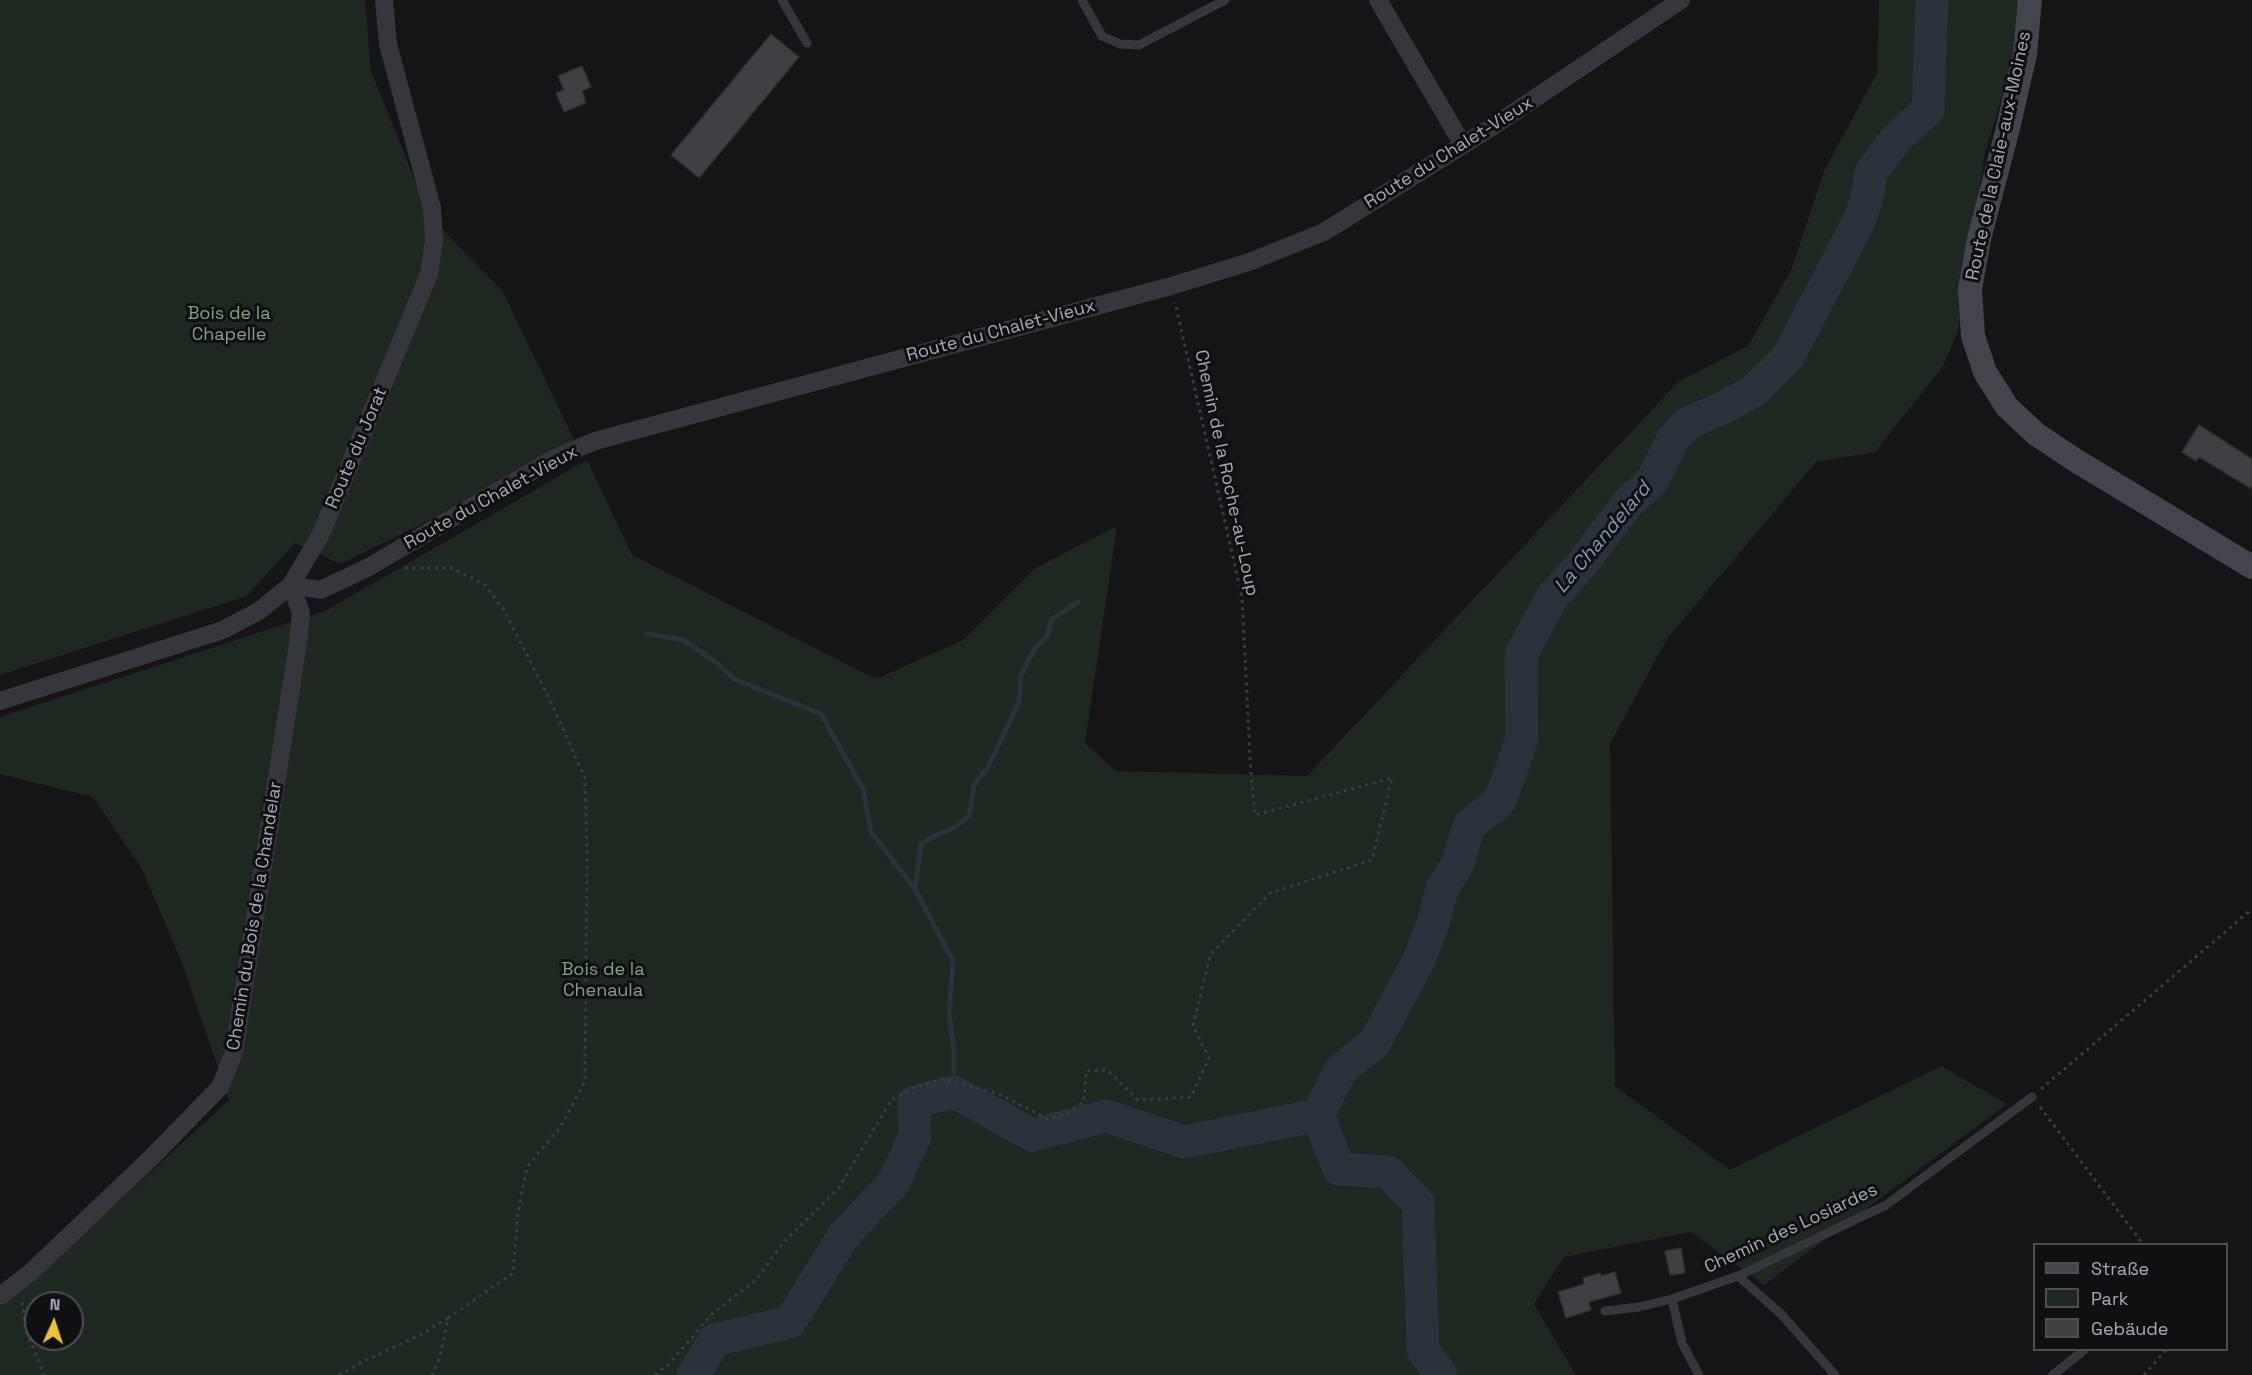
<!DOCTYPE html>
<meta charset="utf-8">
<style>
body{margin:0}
#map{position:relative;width:2252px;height:1375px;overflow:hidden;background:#151517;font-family:"Space Grotesk",sans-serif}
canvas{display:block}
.legend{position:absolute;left:2033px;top:1243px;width:195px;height:108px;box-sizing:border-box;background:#101012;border:2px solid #4c4e54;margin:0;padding:8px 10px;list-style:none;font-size:18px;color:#a7aab7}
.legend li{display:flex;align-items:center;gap:12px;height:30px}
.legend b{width:30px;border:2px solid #4c4e54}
.north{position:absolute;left:24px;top:1291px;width:60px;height:60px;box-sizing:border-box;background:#101012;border:2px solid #4c4e54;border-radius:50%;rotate:3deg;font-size:16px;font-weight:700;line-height:24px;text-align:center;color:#a7aab7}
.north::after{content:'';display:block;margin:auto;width:21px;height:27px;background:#eec436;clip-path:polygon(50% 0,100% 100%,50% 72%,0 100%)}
</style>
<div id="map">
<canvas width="2252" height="1375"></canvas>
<ul class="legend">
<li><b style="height:8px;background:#44454c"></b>Straße</li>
<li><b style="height:16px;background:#1f2721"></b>Park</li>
<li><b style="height:16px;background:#403f44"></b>Gebäude</li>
</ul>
<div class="north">N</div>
</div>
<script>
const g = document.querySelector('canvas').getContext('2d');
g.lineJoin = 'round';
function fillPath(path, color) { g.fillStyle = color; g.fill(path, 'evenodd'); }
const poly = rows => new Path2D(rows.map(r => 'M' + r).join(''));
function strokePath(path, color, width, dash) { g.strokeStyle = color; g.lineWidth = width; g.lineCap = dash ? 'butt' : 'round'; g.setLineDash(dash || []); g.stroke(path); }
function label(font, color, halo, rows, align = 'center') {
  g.font = font + ' "Space Grotesk",sans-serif'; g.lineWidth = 6; g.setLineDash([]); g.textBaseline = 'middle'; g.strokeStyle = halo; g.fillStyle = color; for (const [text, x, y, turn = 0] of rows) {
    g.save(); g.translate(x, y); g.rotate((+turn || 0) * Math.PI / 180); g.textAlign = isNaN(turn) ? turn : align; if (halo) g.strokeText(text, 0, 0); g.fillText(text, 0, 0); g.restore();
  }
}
const green = poly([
 [0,0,365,0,371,71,429,215,503,292,578,448,340,564,295,543,247,596,0,675],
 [1879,0,2022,0,2020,41,1985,152,1958,331,1942,368,1875,452,1816,462,1667,639,1610,744,1615,1086,1730,1170,1941,1066,2007,1104,1764,1285,1691,1232,1564,1257,1534,1304,1576,1375,0,1375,0,1306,38,1276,229,1100,182,963,142,869,93,797,0,774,0,717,325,611,587,460,632,555,876,679,963,640,1035,568,1117,526,1085,743,1116,771,1307,776,1679,381,1748,346,1792,268,1824,171,1877,73],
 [36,1303,72,1303,72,1339,36,1339]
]);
const stream = poly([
 [647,634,684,640,717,663,734,679,821,714,863,789,871,832,915,889,953,961,949,1014,954,1051,954,1072],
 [915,889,921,844,936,835,954,828,969,816,974,785,988,767,1019,702,1021,675,1035,648,1047,636,1052,619,1078,602],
 [954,1092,954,1090]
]);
const river = poly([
 [1318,1115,1340,1071,1375,1042,1419,960,1434,921,1442,889,1458,863,1469,826,1499,802,1511,771,1522,738,1521,655,1551,599,1581,565,1628,503,1652,481,1673,439,1688,423,1723,408,1754,391,1788,357,1860,219,1868,193,1871,172,1898,137,1928,110,1932,0],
 [693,1375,715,1340,790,1322,844,1235,894,1182,915,1136,914,1102,954,1092,1032,1135,1106,1116,1184,1142,1318,1115,1339,1169,1388,1172,1418,1203,1423,1350,1441,1375]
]);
const building = poly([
 [771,34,799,57,699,178,671,155,771,34],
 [582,66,591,87,582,91,586,103,564,112,556,93,564,90,558,76,582,66],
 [2199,425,2252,459,2252,489,2199,457,2196,461,2182,452,2199,425],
 [1681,1248,1685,1273,1670,1275,1665,1251,1681,1248],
 [1615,1272,1621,1293,1589,1302,1591,1310,1566,1318,1558,1292,1584,1284,1583,1278,1600,1273,1601,1276,1615,1272]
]);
const path = poly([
 [405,568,452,568,485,585,504,610,550,700,585,778,587,851,585,1081,561,1126,527,1167,518,1212,513,1273,448,1318,440,1357,432,1375],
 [2041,1089,2252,909],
 [2040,1107,2143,1244],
 [22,1302,26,1330,44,1375],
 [339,1375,362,1362,422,1334,448,1318],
 [655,1375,669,1364,712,1314,756,1280,782,1244,838,1189,892,1099,913,1088,943,1079,999,1094,1048,1119,1070,1112,1084,1101,1086,1071,1107,1070,1138,1100,1191,1097,1209,1058,1193,1026,1210,955,1270,893,1372,860,1392,778,1255,815,1251,776,1242,597,1175,302],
 [2144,1375,2166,1350]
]);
const service = poly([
 [782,0,807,43],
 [1082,0,1102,36,1120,44,1139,45,1225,0],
 [1738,1276,1781,1314,1835,1375],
 [1672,1299,1682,1343,1699,1375],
 [1605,1311,1639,1307,1672,1299,1738,1276,1886,1205,2032,1097],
 [2053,1375,2084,1350]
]);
const minor = poly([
 [1378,0,1463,145],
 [0,701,223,630,259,611,291,585,321,534,429,274,434,242,432,208,388,44,384,0],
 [0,1296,30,1273,152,1157,220,1087,234,1052,298,643,301,613,291,585,320,590,367,568,553,459,595,441,1171,286,1249,262,1324,232,1495,125,1681,0]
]);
const secondary = poly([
 [2030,0,2025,54,2008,128,1979,239,1970,289,1973,336,1985,372,2007,407,2036,434,2075,460,2252,567]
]);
const streetNames = [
 ["Route du Chalet-Vieux",1449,153,-32],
 ["Route de la Claie-aux-Moines",1999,156,-78],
 ["Route du Chalet-Vieux",1001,331,-15],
 ["Route du Jorat",357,448,-67],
 ["Chemin de la Roche-au-Loup",1226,473,78],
 ["Route du Chalet-Vieux",491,498,-29],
 ["Chemin du Bois de la Chandelar",255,916,-81],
 ["Chemin des Losiardes",1791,1229,-25]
];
const parkNames = [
 ["Bois de la",229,314],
 ["Chapelle",229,335],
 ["Bois de la",603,970],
 ["Chenaula",603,991]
];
const waterNames = [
 ["La Chandelard",1603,538,-50]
];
fillPath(green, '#1f2721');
strokePath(stream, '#2c323b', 5);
strokePath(river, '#2c323b', 33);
fillPath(building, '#403f44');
strokePath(building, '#302f33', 1.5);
strokePath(path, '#3c3d43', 3, [3, 4.5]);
strokePath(service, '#36373c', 9);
strokePath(minor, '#36373c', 18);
strokePath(secondary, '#44454c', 24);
label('18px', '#a7aab7', '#101012', streetNames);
label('18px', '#7fa285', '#101012', parkNames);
label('italic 20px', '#7f94b1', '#101012', waterNames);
</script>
